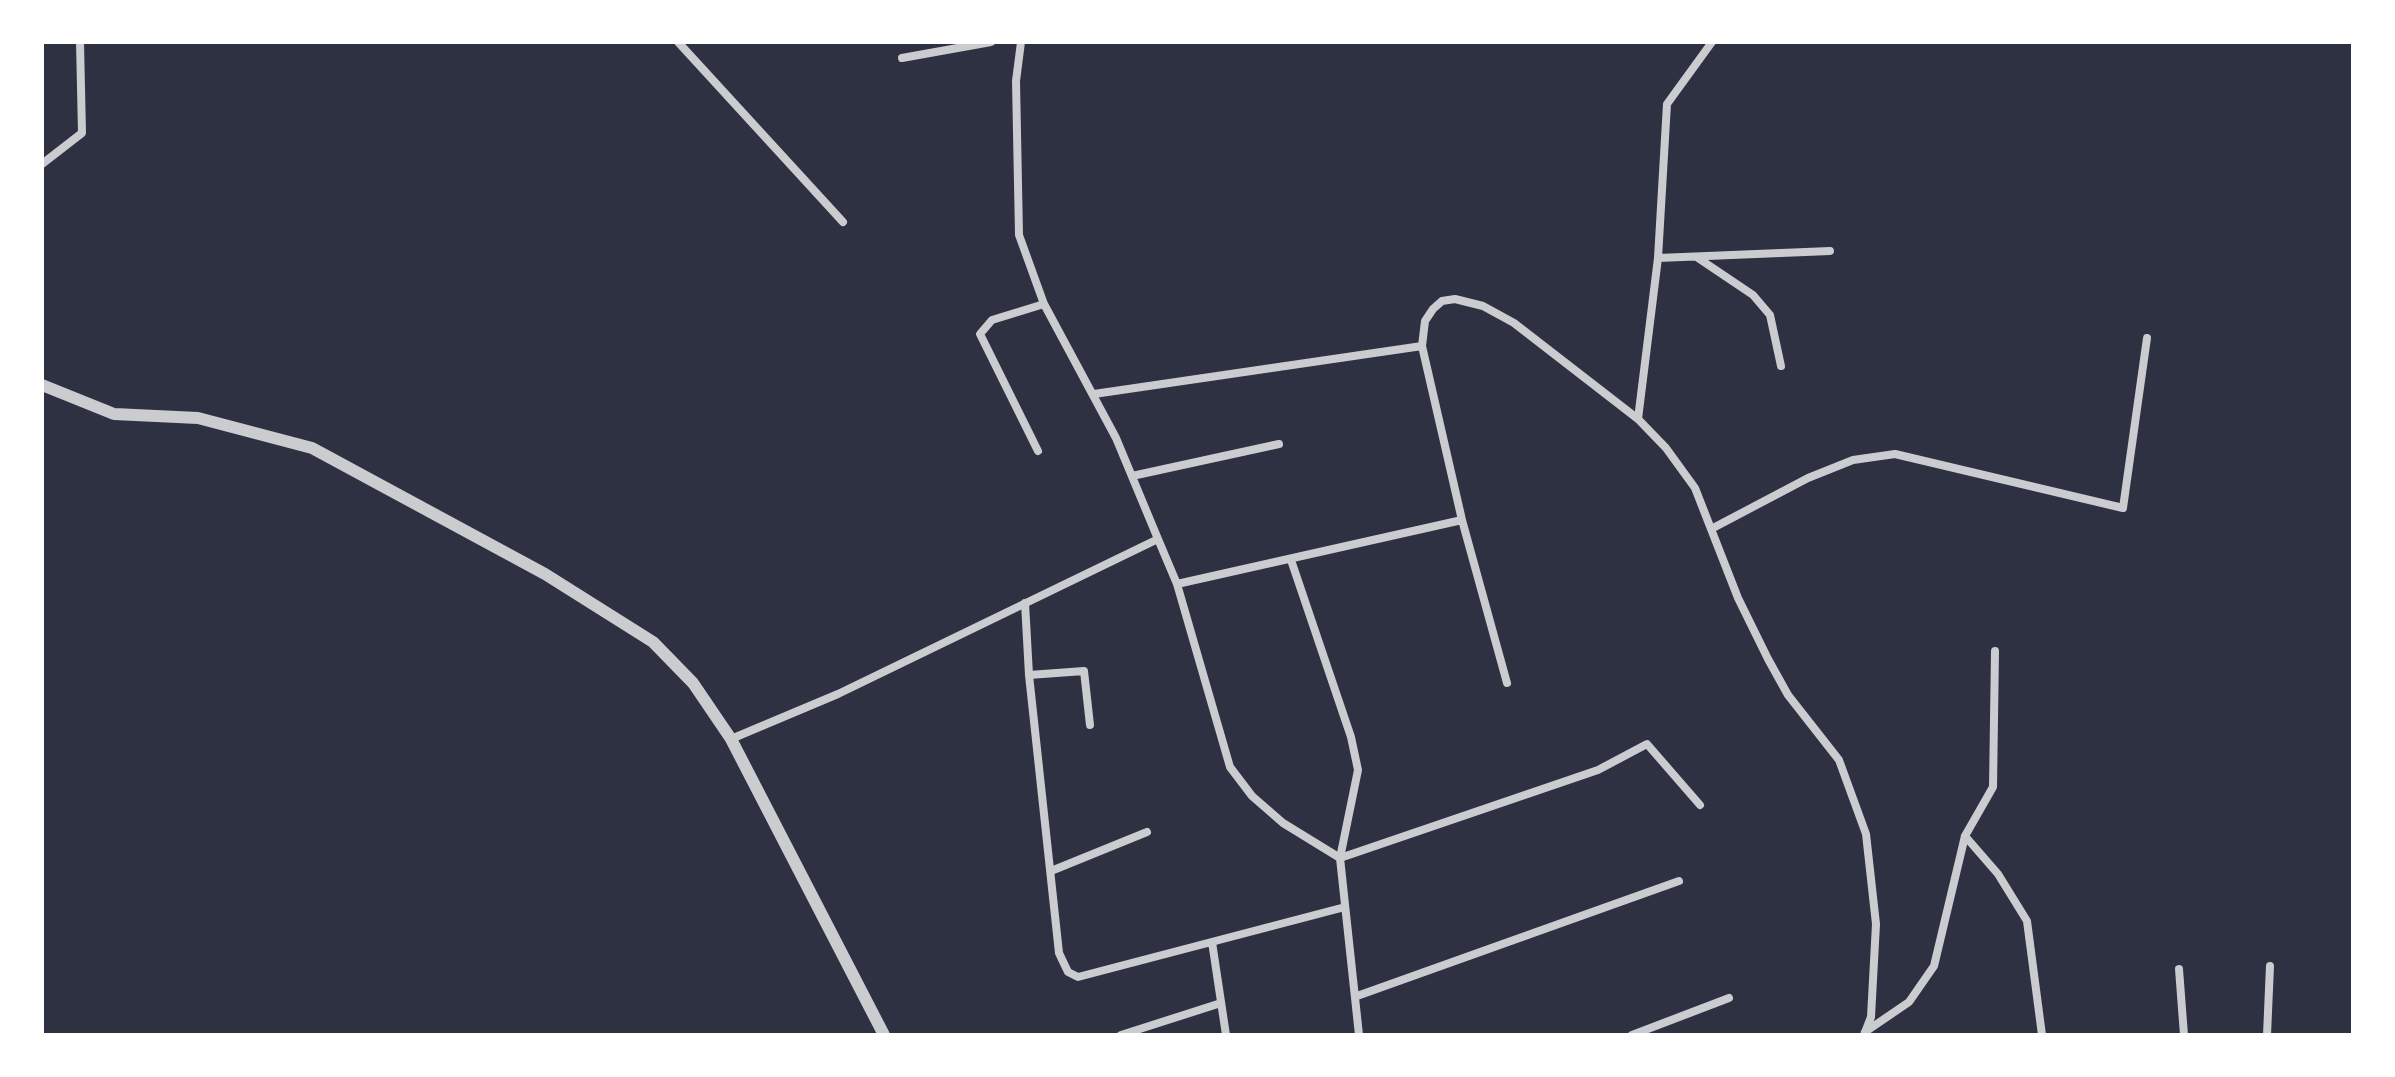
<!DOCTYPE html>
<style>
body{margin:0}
#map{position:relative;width:2395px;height:1077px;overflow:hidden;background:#2d3142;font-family:"IBM Plex Serif",serif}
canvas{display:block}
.frame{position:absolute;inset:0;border:44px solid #fff;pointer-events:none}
</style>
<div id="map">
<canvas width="2395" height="1077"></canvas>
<div class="frame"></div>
</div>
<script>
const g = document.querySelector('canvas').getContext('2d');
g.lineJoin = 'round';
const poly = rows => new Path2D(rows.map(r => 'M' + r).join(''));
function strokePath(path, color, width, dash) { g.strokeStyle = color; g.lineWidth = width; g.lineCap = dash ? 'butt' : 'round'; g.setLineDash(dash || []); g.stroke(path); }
const minor = poly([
 [678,42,843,222],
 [1021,42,1016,81,1019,235,1044,304,1116,438,1158,539,1177,584,1230,767,1252,796,1283,823,1340,858,1598,770,1647,744,1700,805],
 [902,58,991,42],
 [42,164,82,133,80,42],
 [1658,258,1830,251],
 [1698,258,1753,295,1770,315,1781,366],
 [1422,346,1462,520,1507,683],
 [1094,394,1422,346,1425,321,1433,309,1442,301,1455,299,1483,306,1514,323,1638,419,1666,448,1695,488,1738,598,1768,659,1788,695,1839,760,1866,834,1876,924,1871,1017,1864,1035],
 [1638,419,1658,258,1667,104,1712,42],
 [1038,451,980,334,992,320,1044,304],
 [1132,476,1279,444],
 [1713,528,1808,478,1853,460,1895,454,2123,508,2147,338],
 [1291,560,1351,737,1358,770,1340,858,1359,1035],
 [1177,584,1462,520],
 [1025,603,1029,675,1059,953,1068,972,1078,977,1345,907],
 [1029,675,1084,671,1090,725],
 [731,739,838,694,1158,539],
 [1965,836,1998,874,2027,921,2042,1035],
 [1051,871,1147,832],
 [1212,942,1226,1035],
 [2179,969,2184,1035],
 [1357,996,1679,881],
 [1865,1032,1909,1002,1934,966,1965,836,1993,787,1995,651],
 [1121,1035,1221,1003],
 [1632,1035,1729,998],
 [2267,1035,2270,966]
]);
const tertiary = poly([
 [42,385,114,414,198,418,312,448,545,574,653,642,693,683,731,739,884,1035]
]);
strokePath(minor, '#caccd0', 8);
strokePath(tertiary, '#caccd0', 12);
</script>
